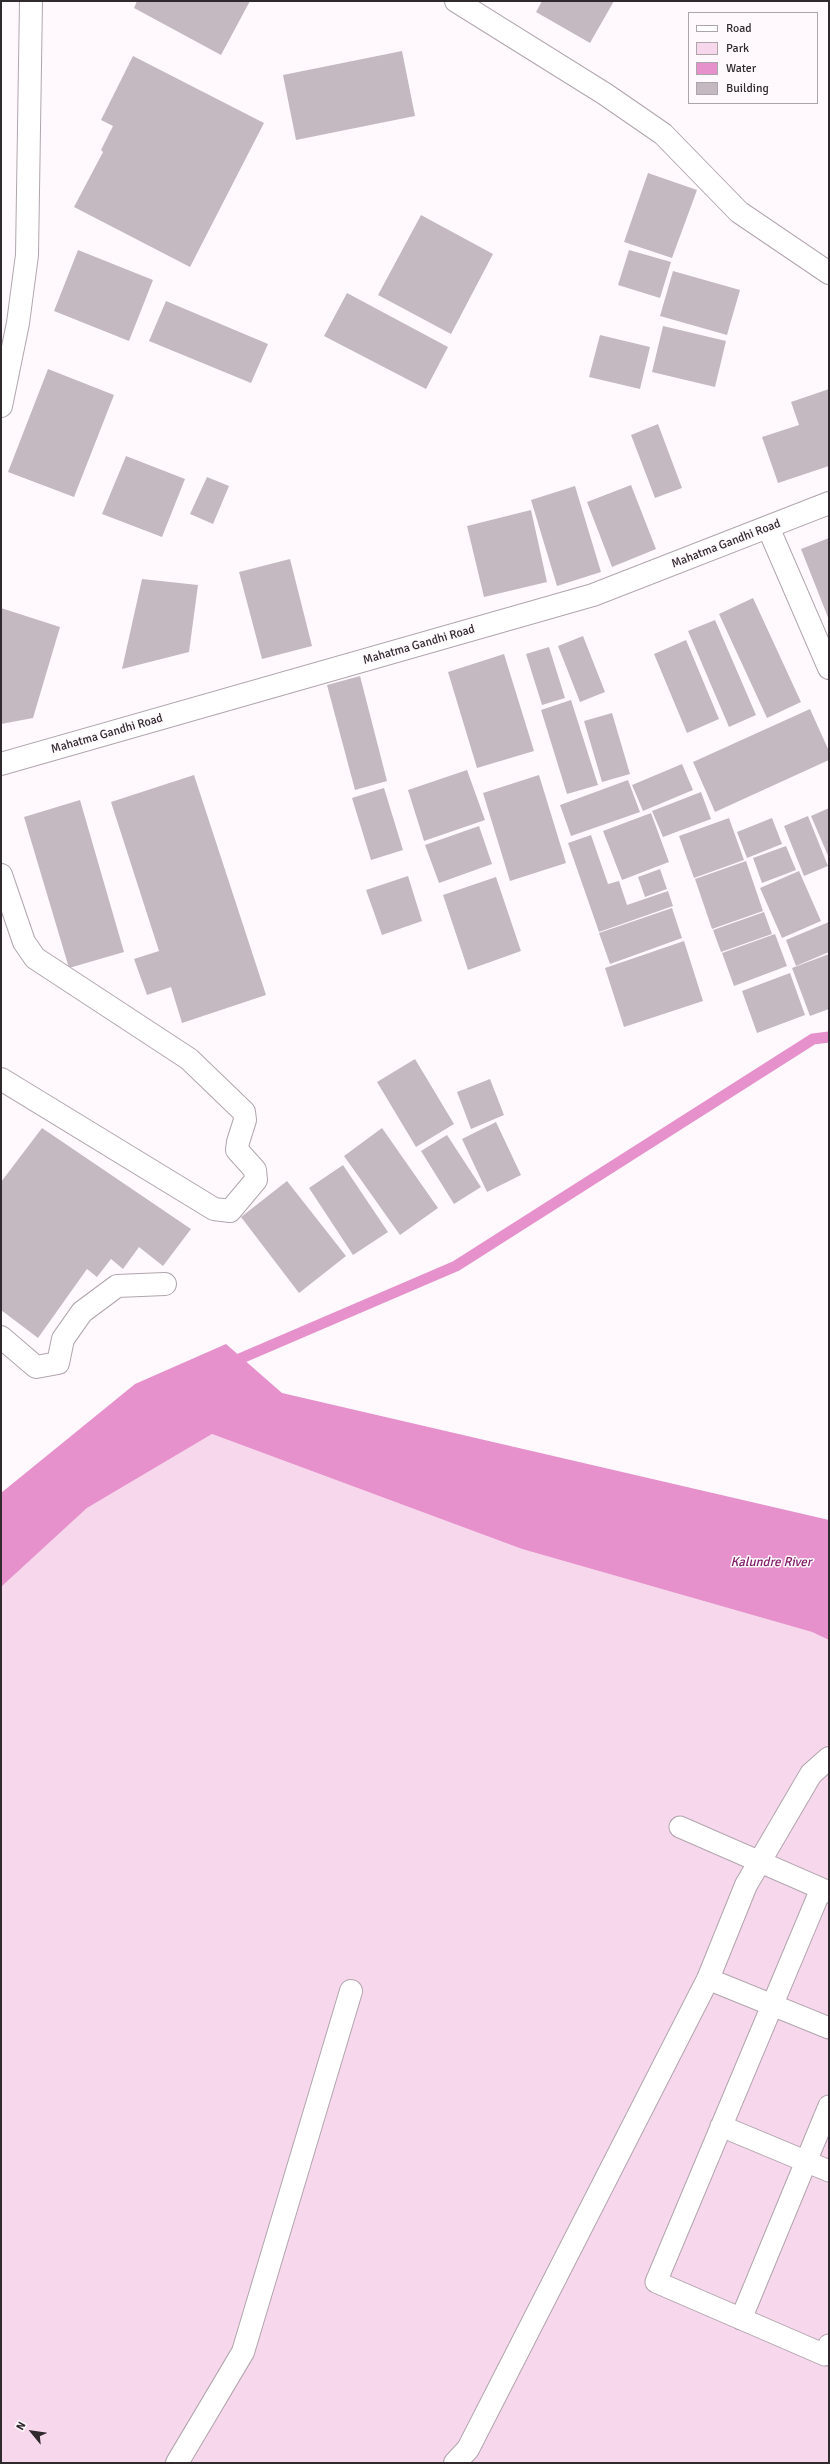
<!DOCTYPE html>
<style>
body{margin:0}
#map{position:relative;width:830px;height:2464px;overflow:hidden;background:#fff9fd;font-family:Signika,sans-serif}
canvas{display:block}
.frame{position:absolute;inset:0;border:2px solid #302a2e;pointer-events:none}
.legend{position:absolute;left:688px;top:12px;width:130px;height:92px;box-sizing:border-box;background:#fff9fd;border:1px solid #aca6aa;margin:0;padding:5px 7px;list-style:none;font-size:12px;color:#302a2e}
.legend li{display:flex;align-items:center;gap:8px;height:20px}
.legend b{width:20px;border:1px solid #aca6aa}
.north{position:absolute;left:12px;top:2412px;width:40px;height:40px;-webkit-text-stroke:3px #fff9fd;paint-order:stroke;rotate:299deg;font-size:11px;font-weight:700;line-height:16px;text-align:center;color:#302a2e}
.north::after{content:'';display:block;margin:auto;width:14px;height:18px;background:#302a2e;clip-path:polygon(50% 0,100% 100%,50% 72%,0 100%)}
</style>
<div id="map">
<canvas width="830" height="2464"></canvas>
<div class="frame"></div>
<ul class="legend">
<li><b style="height:5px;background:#fff"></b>Road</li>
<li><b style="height:11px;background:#f7d7ec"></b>Park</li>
<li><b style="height:11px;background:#e691cc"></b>Water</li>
<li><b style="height:11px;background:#c5b9c1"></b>Building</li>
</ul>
<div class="north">N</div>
</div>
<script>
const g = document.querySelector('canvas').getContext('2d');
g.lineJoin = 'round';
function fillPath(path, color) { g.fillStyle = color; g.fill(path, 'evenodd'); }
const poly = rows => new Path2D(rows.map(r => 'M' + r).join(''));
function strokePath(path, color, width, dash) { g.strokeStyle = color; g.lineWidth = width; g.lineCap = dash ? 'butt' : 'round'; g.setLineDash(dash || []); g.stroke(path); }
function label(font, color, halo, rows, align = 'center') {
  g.font = font + ' Signika,sans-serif'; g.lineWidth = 3; g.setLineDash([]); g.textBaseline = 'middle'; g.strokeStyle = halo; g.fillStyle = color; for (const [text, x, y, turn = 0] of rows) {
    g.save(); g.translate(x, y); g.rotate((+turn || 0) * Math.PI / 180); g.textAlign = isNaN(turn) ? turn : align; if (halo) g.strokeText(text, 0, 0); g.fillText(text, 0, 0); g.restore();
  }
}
const green = poly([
 [212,1434,522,1549,812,1632,829,1640,829,2463,1,2463,1,1587,87,1508]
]);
const water = poly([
 [226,1344,282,1393,829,1520,829,1640,812,1632,522,1549,212,1434,87,1508,1,1587,1,1493,135,1384]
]);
const stream = poly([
 [230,1363,456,1266,813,1039,829,1037]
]);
const building = poly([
 [137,1,250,1,221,55,134,8],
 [542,1,614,1,590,43,536,12],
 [402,51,415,116,296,140,283,75],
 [133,56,264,123,190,267,74,207,103,152,101,150,113,126,101,120],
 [648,173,697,190,672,258,624,242],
 [421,215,493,254,451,334,378,295],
 [78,250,153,280,129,341,54,311],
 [629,250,671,262,660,298,618,285],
 [673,271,740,290,727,335,660,316],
 [347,293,448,347,426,389,324,336],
 [166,301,268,344,251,383,149,341],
 [663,326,726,341,715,387,652,372],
 [600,335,650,347,640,389,589,377],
 [48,369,114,395,74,497,8,472],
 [829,389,829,466,778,483,762,437,799,425,791,402],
 [658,424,682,488,655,498,631,435],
 [126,456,185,479,162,537,102,514],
 [207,477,229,486,213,524,190,514],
 [631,485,656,549,612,567,587,502],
 [575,486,601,572,557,586,531,500],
 [531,510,547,582,484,597,467,526],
 [829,538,829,620,801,549],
 [290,559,312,646,262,659,239,572],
 [142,579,198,585,189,652,122,669],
 [753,598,801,702,767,718,719,614],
 [1,608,60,627,33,718,1,724],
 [715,620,756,715,729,727,688,631],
 [583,636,605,692,580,702,558,646],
 [686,640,719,719,687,733,654,654],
 [549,647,565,698,542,705,526,654],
 [504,654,534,751,477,768,448,672],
 [360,676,387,781,355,790,327,685],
 [571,700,598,785,567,794,541,710],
 [810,709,829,751,829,760,715,812,693,762],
 [612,713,630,774,602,782,584,721],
 [682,764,693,790,643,811,632,785],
 [467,770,485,820,424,841,408,790],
 [194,775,266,995,182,1023,171,987,147,995,134,959,159,951,111,802],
 [539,775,566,863,510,881,483,793],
 [628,780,640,812,571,836,560,805],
 [384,788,403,850,371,860,352,798],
 [701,792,711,819,663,837,652,811],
 [80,800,124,952,69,968,24,817],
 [829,808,829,858,811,816],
 [651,813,669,862,622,880,603,831],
 [808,816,828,866,804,876,784,826],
 [729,818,744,860,694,878,679,836],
 [772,818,782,844,747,858,737,832],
 [479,826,492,864,439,883,425,845],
 [591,835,608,884,619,881,627,905,668,891,673,906,599,932,568,843],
 [786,846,796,870,762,883,753,858],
 [746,861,763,911,712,929,695,879],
 [660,869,667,889,645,897,638,877],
 [799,871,821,921,782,938,760,888],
 [408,876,422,921,382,935,366,890],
 [496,877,521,951,468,970,443,895],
 [672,908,682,938,610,964,599,933],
 [764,912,772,934,721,952,713,930],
 [829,922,829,952,796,966,786,940],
 [775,934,787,966,734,986,722,953],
 [684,941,703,1001,624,1027,605,968],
 [829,954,829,1009,810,1016,792,968],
 [790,973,805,1015,757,1033,742,991],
 [415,1059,454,1124,416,1147,377,1082],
 [490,1079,504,1115,471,1129,457,1092],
 [496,1122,521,1175,487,1192,462,1139],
 [42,1128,191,1229,163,1266,139,1247,123,1269,111,1259,97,1277,87,1269,38,1338,1,1310,1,1182],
 [382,1128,438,1208,400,1235,344,1156],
 [447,1135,481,1187,454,1204,421,1151],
 [343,1165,388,1232,353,1255,309,1188],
 [287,1181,346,1256,299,1293,241,1217]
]);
const service = poly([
 [680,1827,829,1892],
 [821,1889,656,2282,825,2355,829,2345],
 [708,1979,829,2028],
 [721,2126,829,2171],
 [741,2319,829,2106]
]);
const minor = poly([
 [456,1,605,94,663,134,739,212,829,273],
 [768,527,829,668],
 [1,875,24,942,35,958,189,1059,244,1112,245,1120,238,1142,237,1150,255,1170,256,1180,230,1211,214,1209,1,1079],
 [1,1337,36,1367,58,1363,63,1339,82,1312,117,1286,165,1284],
 [177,2463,243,2352,351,1991],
 [455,2463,468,2449,708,1979,746,1885,811,1774,829,1758]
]);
const tertiary = poly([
 [1,406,18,323,27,255,31,1]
]);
const secondary = poly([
 [1,764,593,595,829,503]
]);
const streetNames = [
 ["Mahatma Gandhi Road",726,544,-21],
 ["Mahatma Gandhi Road",419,645,-16],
 ["Mahatma Gandhi Road",107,734,-16]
];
const waterNames = [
 ["Kalundre River",771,1563]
];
fillPath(green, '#f7d7ec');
fillPath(water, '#e691cc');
strokePath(stream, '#e691cc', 11);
fillPath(building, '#c5b9c1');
strokePath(service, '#b1a5ad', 23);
strokePath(minor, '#b1a5ad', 24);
strokePath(tertiary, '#b1a5ad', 24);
strokePath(secondary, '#b1a5ad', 24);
strokePath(service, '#fff', 21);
strokePath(minor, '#fff', 22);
strokePath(tertiary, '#fff', 22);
strokePath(secondary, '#fff', 22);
label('12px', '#302a2e', '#fff9fd', streetNames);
label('italic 13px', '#821f6b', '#fff9fd', waterNames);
</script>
